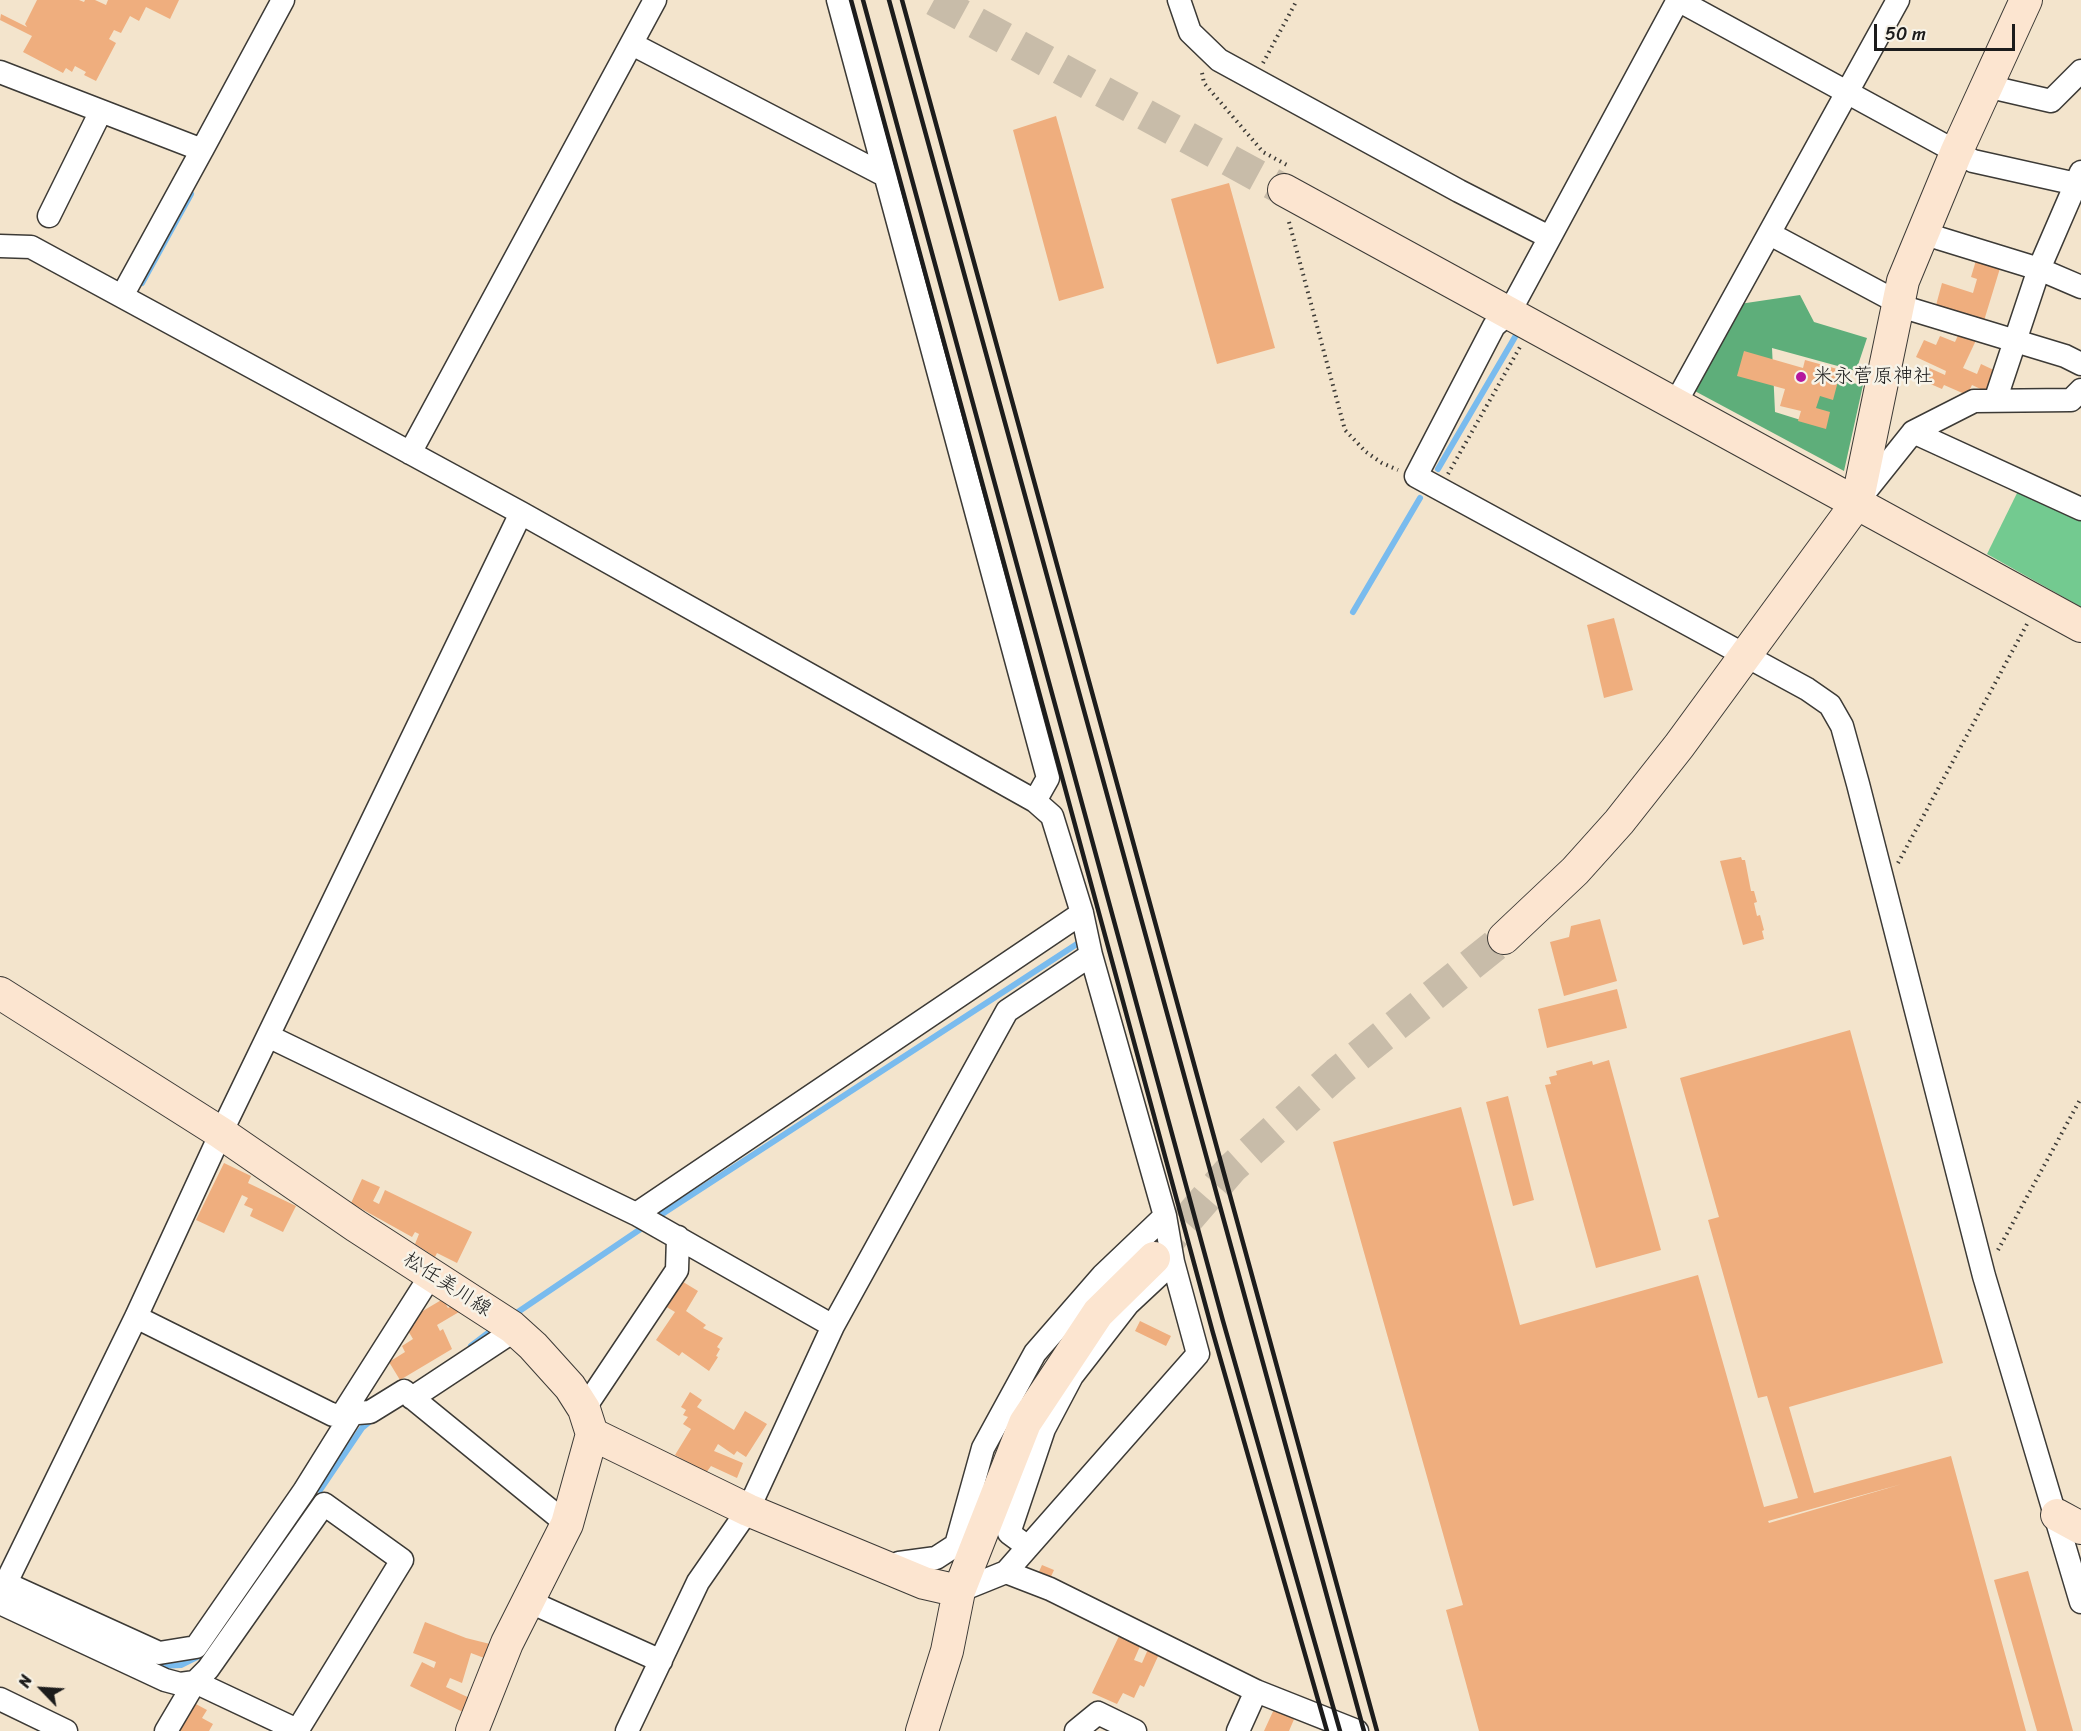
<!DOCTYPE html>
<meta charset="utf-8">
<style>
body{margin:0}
#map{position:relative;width:2081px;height:1731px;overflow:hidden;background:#f3e4cc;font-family:Sriracha,sans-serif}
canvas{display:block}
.north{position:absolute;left:12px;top:1659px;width:60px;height:60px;-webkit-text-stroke:4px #f7f3e8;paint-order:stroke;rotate:295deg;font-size:16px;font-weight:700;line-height:24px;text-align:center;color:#1c1c1c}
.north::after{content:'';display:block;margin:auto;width:21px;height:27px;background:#1c1c1c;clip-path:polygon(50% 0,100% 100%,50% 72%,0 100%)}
.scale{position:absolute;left:1874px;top:24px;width:141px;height:27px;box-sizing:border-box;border:3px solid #1c1c1c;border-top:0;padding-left:8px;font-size:18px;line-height:21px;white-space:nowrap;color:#1c1c1c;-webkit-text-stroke:4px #f7f3e8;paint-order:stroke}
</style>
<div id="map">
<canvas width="2081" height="1731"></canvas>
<div class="north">N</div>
<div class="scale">50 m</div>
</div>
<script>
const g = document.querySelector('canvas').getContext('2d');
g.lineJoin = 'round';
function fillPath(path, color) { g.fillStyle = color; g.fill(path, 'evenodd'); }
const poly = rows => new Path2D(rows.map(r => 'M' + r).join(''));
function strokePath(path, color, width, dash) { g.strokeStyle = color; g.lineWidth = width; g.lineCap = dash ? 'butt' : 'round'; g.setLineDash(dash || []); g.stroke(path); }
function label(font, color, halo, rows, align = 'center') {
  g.font = font + ' Sriracha,"Klee One",sans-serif'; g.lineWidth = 5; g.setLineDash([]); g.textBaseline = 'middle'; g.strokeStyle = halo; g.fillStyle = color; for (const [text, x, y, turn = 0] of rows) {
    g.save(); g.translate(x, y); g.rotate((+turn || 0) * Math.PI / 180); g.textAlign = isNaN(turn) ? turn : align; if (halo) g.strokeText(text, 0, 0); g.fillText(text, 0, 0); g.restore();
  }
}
const green = poly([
 [2019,489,2081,519,2081,607,1987,554]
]);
const forest = poly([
 [1800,295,1814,322,1867,338,1856,371,1772,348,1775,412,1807,422,1825,378,1863,385,1844,471,1678,382,1726,306]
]);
const stream = poly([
 [142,283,191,194],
 [1438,469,1515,337],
 [1353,612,1420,498],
 [656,1218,1080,942],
 [512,1316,645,1226],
 [471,1346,496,1327],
 [320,1490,362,1428,373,1419],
 [289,1534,304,1512],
 [154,1663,159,1666,181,1665,203,1654]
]);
const building = poly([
 [37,0,79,0,84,2,85,0,95,0,106,5,108,0,179,0,170,19,146,7,139,21,130,16,121,33,114,30,109,39,116,43,96,81,84,75,86,72,75,66,72,72,66,68,63,73,23,52,32,36,0,20,1,14,27,27,25,24],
 [1056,116,1104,288,1059,301,1013,130],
 [1229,183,1275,348,1217,364,1171,199],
 [1977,257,2001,265,1983,324,1935,309,1942,283,1973,293,1977,279,1971,277],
 [1961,329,1978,336,1963,368,1977,374,1981,364,1998,372,1989,393,1972,385,1967,395,1944,385,1942,389,1919,379,1925,366,1945,375,1946,371,1916,357,1924,340,1936,345,1940,336,1955,342],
 [1744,351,1803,368,1805,360,1841,370,1833,400,1820,396,1816,408,1830,412,1826,429,1798,421,1801,411,1780,406,1785,389,1737,376],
 [1614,618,1633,690,1604,698,1587,625],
 [1741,857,1742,860,1745,860,1751,891,1754,891,1757,902,1754,903,1757,916,1760,915,1764,930,1762,931,1764,939,1743,945,1720,861],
 [1600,919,1617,981,1564,996,1550,942,1569,937,1571,926],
 [1617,989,1627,1028,1547,1048,1538,1009],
 [1850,1030,1943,1363,1789,1407,1814,1493,1951,1456,2026,1731,1479,1731,1446,1610,1463,1605,1333,1142,1461,1107,1520,1325,1698,1275,1764,1507,1798,1498,1767,1396,1758,1398,1708,1220,1719,1217,1680,1078],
 [1902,1484,1769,1523,1768,1521],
 [1609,1060,1661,1250,1596,1268,1545,1085,1551,1084,1549,1077,1557,1075,1556,1071,1592,1061,1593,1065],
 [1508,1096,1534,1200,1513,1206,1486,1102],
 [224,1163,251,1176,248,1183,296,1206,283,1232,250,1216,253,1209,244,1205,248,1198,242,1195,224,1233,196,1220],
 [362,1179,380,1187,373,1201,379,1204,385,1190,472,1232,457,1263,437,1253,435,1257,415,1244,419,1234,415,1232,412,1237,351,1203],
 [675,1277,698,1291,686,1311,706,1325,703,1328,723,1338,717,1347,720,1349,716,1356,718,1357,709,1371,682,1352,679,1356,656,1340,675,1312,660,1303],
 [443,1299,448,1308,453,1305,459,1312,437,1325,440,1331,443,1329,452,1349,400,1380,389,1362,405,1352,402,1346,413,1339,407,1329,415,1324,411,1318],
 [1140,1321,1171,1336,1166,1346,1135,1331],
 [690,1392,702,1400,697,1407,734,1430,745,1411,767,1424,746,1457,737,1451,734,1455,718,1444,714,1451,743,1463,737,1478,711,1466,706,1473,675,1455,691,1429,683,1424,688,1417,683,1415,686,1410,681,1407],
 [1042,1565,1054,1570,1049,1581,1037,1576],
 [2028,1571,2073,1731,2037,1731,1994,1580],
 [425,1622,466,1638,498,1646,492,1661,471,1653,462,1683,450,1678,446,1687,476,1701,469,1715,410,1686,422,1662,434,1668,436,1662,413,1653],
 [1120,1634,1141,1644,1134,1660,1142,1663,1149,1647,1160,1652,1144,1687,1140,1685,1134,1698,1123,1693,1117,1704,1092,1693],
 [194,1703,207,1710,202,1718,213,1724,209,1731,180,1731],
 [1275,1707,1295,1717,1289,1731,1264,1731]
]);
const secondaryTunnel = poly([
 [934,0,1284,190],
 [1154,1258,1232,1168,1337,1073,1504,938]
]);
const path = poly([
 [1263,63,1297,0],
 [1202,73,1204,83,1263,152,1287,165],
 [1289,222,1345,430,1366,452,1382,463,1398,470],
 [1448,474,1520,347],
 [1898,863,2027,624],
 [1998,1250,2081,1098]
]);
const street = poly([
 [838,0,1048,778,1035,801],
 [1179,0,1190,32,1219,60,1459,191,1549,237],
 [1678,0,1509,313,1494,326,1416,476,1807,689,1830,705,1842,726,1858,784,1984,1276,2081,1602],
 [1678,0,1973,161,2081,185],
 [632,44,886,176],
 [0,72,202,150,283,0],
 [1986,86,2051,101,2081,71],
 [49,216,101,111],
 [1922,233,2039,269,2081,287],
 [1770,234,1910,309,2065,356,2081,364],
 [0,246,31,247,521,513,1035,801,1052,816,1082,913,1091,955,1165,1216,1173,1262],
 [122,296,202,150],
 [1995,401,2039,269,2081,172],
 [1675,404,1898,0],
 [1913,432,2081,509],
 [410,453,655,0],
 [1861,497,1913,432,1974,401,2071,400,2081,390],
 [268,1036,636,1214,1082,913],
 [636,1214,833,1326],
 [136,1317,333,1415,370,1412,404,1391,567,1524],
 [412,1398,515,1330],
 [584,1409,677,1270,678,1237],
 [342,1415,431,1275],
 [895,1571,899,1563,936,1558,956,1545,983,1448,1035,1353,1103,1275,1165,1216],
 [1006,1572,1050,1589,1256,1691,1357,1731],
 [5,1583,159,1653,196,1647,304,1491,352,1414],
 [959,1591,1006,1572,1028,1547,1198,1354,1173,1262,1128,1304,1072,1376,1044,1429,1009,1533,1028,1547],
 [0,1595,136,1317,221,1133,521,513],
 [528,1601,661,1661],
 [0,1603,165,1680,180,1684,195,1682,208,1669,324,1504,402,1560,297,1731],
 [0,1699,66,1731],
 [166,1731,195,1682,297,1730],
 [627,1731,698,1582,748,1510,833,1326,1007,1011,1091,955],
 [1076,1731,1098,1713,1135,1731],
 [1238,1731,1256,1691]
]);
const secondary = poly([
 [1284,190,2081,626],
 [1504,938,1575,871,1619,822,1679,746,1857,503,1903,281,1956,153,2026,0],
 [0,993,221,1133,356,1226,512,1327,533,1346,570,1387,584,1409,592,1434,567,1524,507,1643,472,1731],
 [592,1434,748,1510,924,1583,959,1591],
 [2057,1515,2081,1528],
 [922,1731,947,1651,959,1591,1025,1423,1098,1313,1154,1258]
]);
const rail = poly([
 [851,0,1213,1333,1327,1731],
 [863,0,1223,1321,1340,1731],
 [889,0,1364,1731],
 [902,0,1377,1731]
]);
const markers = [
 [1801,377,6,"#b5179e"]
];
const poiNames = [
 ["米永菅原神社",1813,377]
];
const streetNames = [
 ["松任美川線",447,1285,33]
];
fillPath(green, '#73ca90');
fillPath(forest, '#5eae7a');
strokePath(stream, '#79bbee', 6);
fillPath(building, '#efae7e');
strokePath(secondaryTunnel, '#c8bca9', 32, [32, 16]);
strokePath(street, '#3c3a36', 25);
strokePath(secondary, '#3c3a36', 34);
strokePath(path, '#3c3a36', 4, [1.5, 4.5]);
strokePath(street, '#fff', 22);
strokePath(secondary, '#fce5d0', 32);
strokePath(rail, '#1c1c1c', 4.5);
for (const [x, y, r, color] of markers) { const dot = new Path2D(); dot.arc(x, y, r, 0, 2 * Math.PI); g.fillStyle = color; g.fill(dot); strokePath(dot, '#f7f3e8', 2); }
label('20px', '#1c1c1c', '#f7f3e8', poiNames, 'left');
label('20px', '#1c1c1c', '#f7f3e8', streetNames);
</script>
